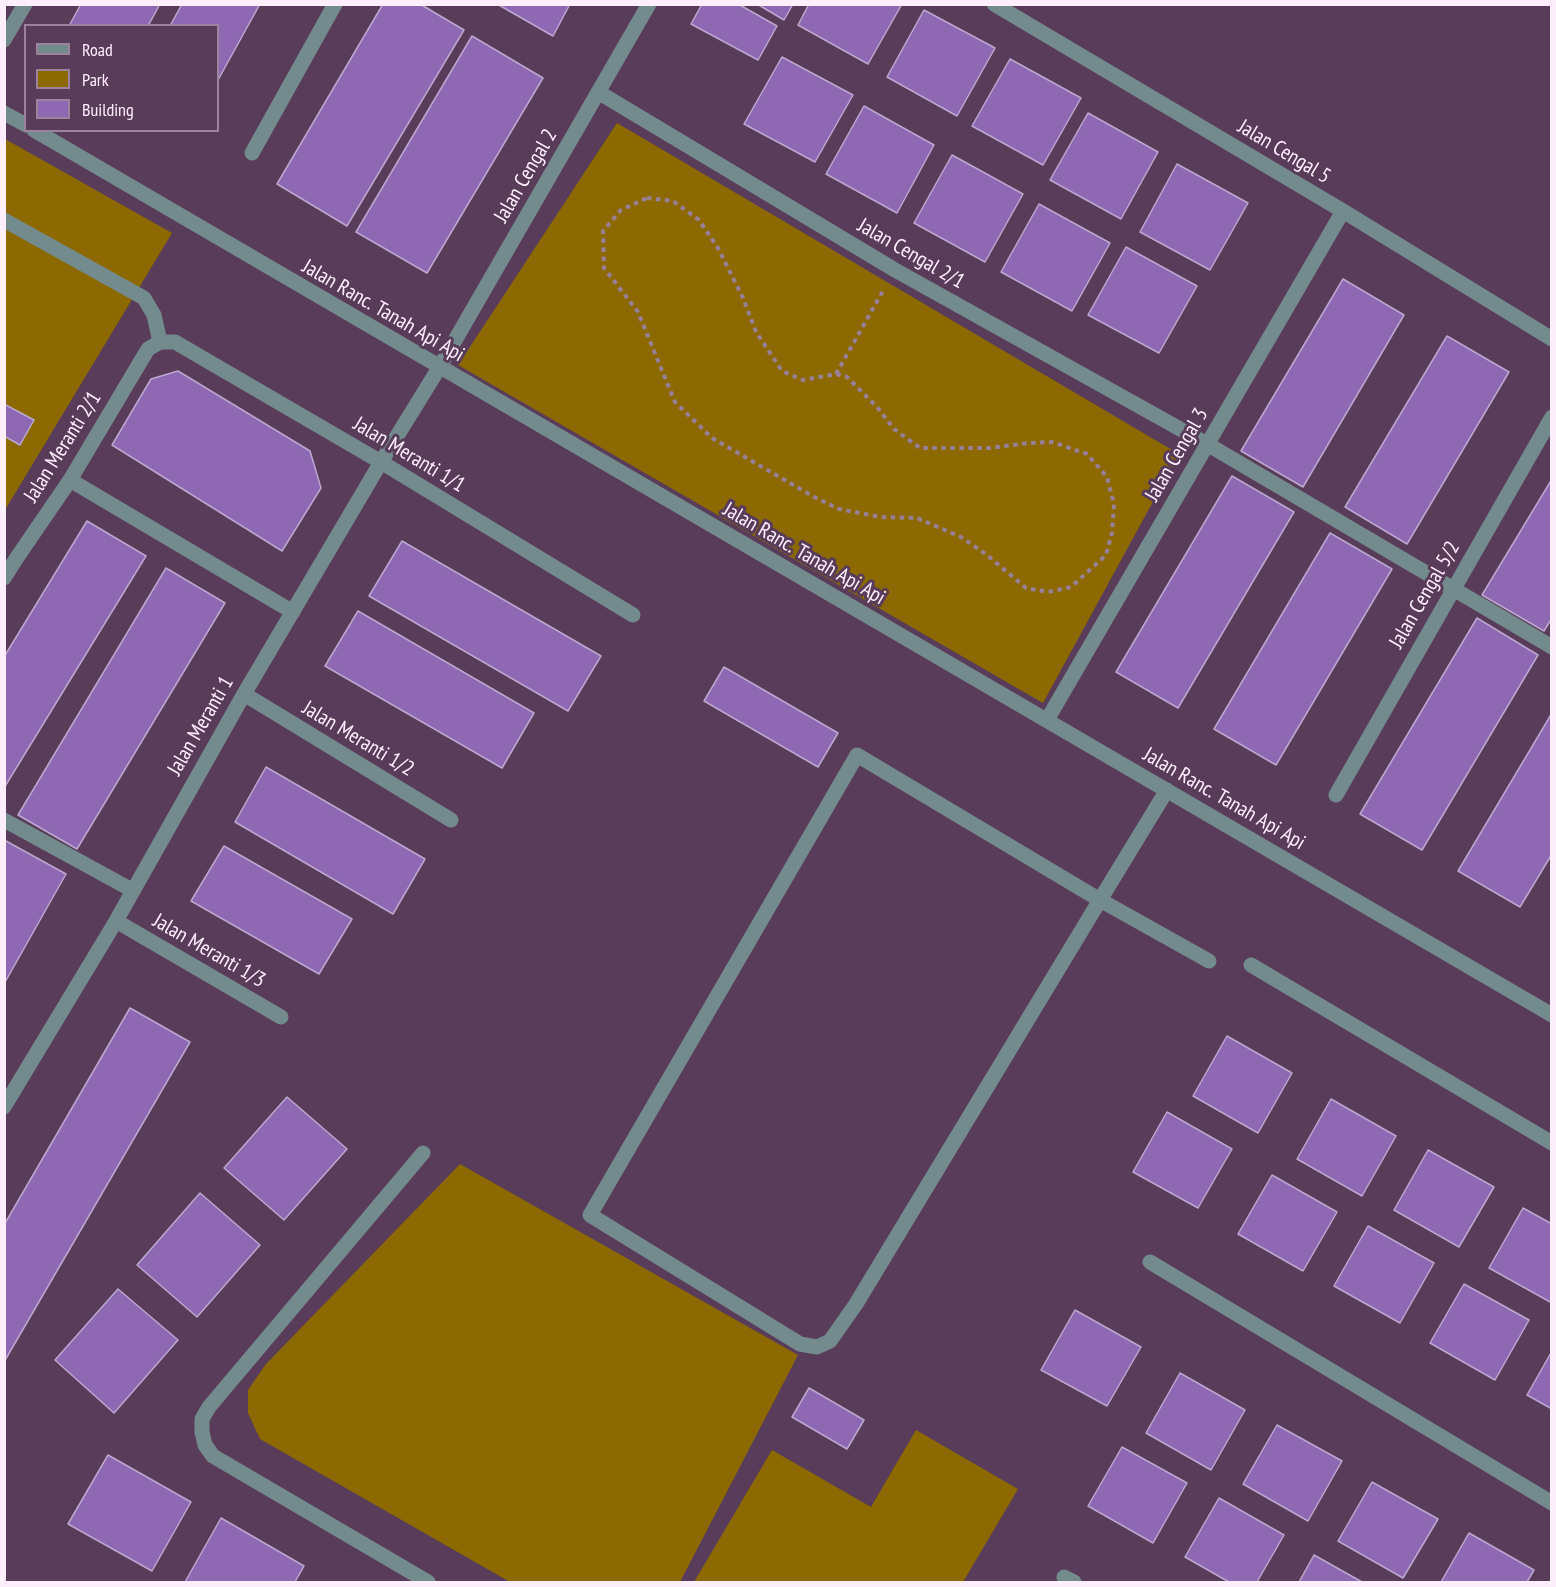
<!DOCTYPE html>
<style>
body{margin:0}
#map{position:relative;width:1556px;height:1587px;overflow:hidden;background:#593c59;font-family:"PT Sans Narrow",sans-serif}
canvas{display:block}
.frame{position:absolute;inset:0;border:6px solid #feeffd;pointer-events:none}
.legend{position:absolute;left:24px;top:24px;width:195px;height:108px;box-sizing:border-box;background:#593c59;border:2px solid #9b849b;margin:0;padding:8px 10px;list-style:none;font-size:18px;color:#feeffd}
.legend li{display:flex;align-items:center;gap:12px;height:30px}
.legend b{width:30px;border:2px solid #9b849b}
</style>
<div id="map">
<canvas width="1556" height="1587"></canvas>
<div class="frame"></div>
<ul class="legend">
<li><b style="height:8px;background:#748b8e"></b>Road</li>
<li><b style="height:16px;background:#8c6a00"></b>Park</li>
<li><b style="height:16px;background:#8e68b3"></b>Building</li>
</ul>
</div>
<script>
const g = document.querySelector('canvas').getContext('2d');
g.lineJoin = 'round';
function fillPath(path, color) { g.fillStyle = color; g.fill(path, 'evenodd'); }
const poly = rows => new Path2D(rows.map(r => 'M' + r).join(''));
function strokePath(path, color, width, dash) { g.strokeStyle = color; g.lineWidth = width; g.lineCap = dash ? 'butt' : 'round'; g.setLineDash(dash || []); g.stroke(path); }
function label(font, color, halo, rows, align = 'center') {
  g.font = font + ' "PT Sans Narrow",sans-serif'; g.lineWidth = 6; g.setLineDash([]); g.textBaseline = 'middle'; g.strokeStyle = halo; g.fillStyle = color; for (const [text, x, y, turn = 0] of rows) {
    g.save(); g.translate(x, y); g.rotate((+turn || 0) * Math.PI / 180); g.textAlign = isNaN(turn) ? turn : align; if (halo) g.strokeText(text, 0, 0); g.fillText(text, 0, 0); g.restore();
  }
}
const green = poly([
 [617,123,1179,454,1043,703,458,365],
 [5,139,172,233,5,510],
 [460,1164,798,1355,680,1582,510,1582,260,1439,248,1413,248,1390,266,1364],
 [916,1430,1018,1489,963,1582,694,1582,772,1450,871,1507]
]);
const building = poly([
 [81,4,160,4,148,26,69,26,81,4],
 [182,4,260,4,218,80,218,26,170,26,182,4],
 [383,4,420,4,464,30,347,226,277,184,383,4],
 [497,4,570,4,553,36,497,4],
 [702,4,738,4,777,26,758,60,691,24,702,4],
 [757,4,793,4,784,20,757,4],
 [809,4,902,4,868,64,798,25,809,4],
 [924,10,995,48,957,116,887,77,924,10],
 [472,36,543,78,427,273,356,232,472,36],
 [782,57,853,95,815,162,744,124,782,57],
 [1010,59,1081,98,1043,165,972,126,1010,59],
 [864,106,934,145,897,213,826,174,864,106],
 [1088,113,1158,152,1121,219,1050,180,1088,113],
 [952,155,1023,194,985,262,914,223,952,155],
 [1177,164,1248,203,1210,270,1140,232,1177,164],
 [1039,204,1110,243,1072,311,1001,272,1039,204],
 [1126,247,1197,286,1159,353,1088,315,1126,247],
 [1343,279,1404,315,1303,487,1241,451,1343,279],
 [1447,336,1509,372,1407,544,1345,507,1447,336],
 [178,371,310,451,321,488,282,551,112,445,151,379,178,371],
 [4,404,34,420,20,445,4,436,4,404],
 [1232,476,1294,512,1178,708,1116,672,1232,476],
 [1552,479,1552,618,1544,631,1482,595,1552,479],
 [87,521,146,556,4,788,4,657,87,521],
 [1330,533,1392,569,1276,765,1214,729,1330,533],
 [402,541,601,656,568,711,369,596,402,541],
 [166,568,225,603,77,849,18,815,166,568],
 [358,611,534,713,502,768,325,666,358,611],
 [1477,618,1538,655,1422,850,1360,814,1477,618],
 [724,667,838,733,818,767,704,701,724,667],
 [1552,713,1552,854,1520,907,1458,871,1552,713],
 [266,767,425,859,393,914,235,822,266,767],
 [6,841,66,874,4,984,4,844,6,841],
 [224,846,352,919,319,974,191,901,224,846],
 [130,1008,190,1042,4,1362,4,1225,130,1008],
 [1227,1036,1292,1073,1258,1133,1193,1096,1227,1036],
 [287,1097,347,1149,284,1220,224,1168,287,1097],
 [1331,1099,1396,1136,1362,1196,1297,1159,1331,1099],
 [1167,1112,1232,1149,1198,1208,1133,1172,1167,1112],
 [1428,1150,1494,1187,1459,1247,1394,1210,1428,1150],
 [1272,1175,1337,1212,1303,1271,1238,1234,1272,1175],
 [200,1193,260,1245,197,1317,137,1265,200,1193],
 [1523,1208,1552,1224,1552,1303,1489,1268,1523,1208],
 [1368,1226,1434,1263,1400,1323,1334,1286,1368,1226],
 [1464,1284,1529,1320,1495,1380,1430,1343,1464,1284],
 [118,1289,178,1340,114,1413,55,1360,118,1289],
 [1075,1310,1141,1347,1107,1406,1041,1370,1075,1310],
 [1552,1351,1552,1409,1527,1395,1552,1351],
 [1180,1373,1245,1410,1211,1470,1146,1433,1180,1373],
 [809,1388,864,1420,847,1449,792,1417,809,1388],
 [1277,1425,1342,1461,1308,1521,1243,1484,1277,1425],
 [1122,1447,1187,1483,1153,1543,1088,1506,1122,1447],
 [108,1455,191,1502,152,1571,68,1524,108,1455],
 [1372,1482,1438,1519,1403,1578,1338,1541,1372,1482],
 [1219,1498,1284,1535,1257,1582,1229,1582,1185,1557,1219,1498],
 [221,1518,304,1566,295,1582,185,1582,221,1518],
 [1469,1533,1534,1570,1527,1582,1441,1582,1469,1533],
 [1314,1555,1362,1582,1299,1582,1314,1555]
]);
const path = poly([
 [647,198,673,201,699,220,718,248,743,298,756,332,782,371,803,380,836,374,847,377,877,407,894,429,920,448,990,448,1029,443,1052,442,1087,454,1107,477,1114,504,1112,533,1106,555,1071,587,1048,592,1026,588,987,555,961,537,917,518,881,517,839,509,814,497,712,438,675,402,638,312,604,268,603,231,621,210,647,198],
 [836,374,884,289]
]);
const minor = poly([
 [994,4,1343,211,1552,339],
 [4,40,25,4],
 [598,92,895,270,1207,444,1552,647],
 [4,113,26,125],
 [34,130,1552,1015],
 [252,153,335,4],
 [4,220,144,298,154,315,160,342],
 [160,342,175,342,381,462,633,615],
 [70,480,293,612],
 [4,578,16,559,70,480,148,349,160,342],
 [244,694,451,820],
 [1047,720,1343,211],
 [1167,790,1100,900,856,1304,830,1341,817,1347,800,1344,590,1215,857,755,1100,900,1209,961],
 [1336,795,1552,417],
 [4,820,132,890],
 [116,921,281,1017],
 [1251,965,1552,1143],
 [4,1107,116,921,244,694,381,462,439,368,649,4],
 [423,1153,209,1407,202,1419,202,1432,205,1445,213,1456,428,1582],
 [1150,1262,1552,1503],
 [1064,1577,1074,1582]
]);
const streetNames = [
 ["Jalan Cengal 5",1284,152,31],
 ["Jalan Cengal 2",526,176,-60],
 ["Jalan Cengal 2/1",911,254,30],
 ["Jalan Ranc. Tanah Api Api",383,311,30],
 ["Jalan Meranti 2/1",63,447,-58],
 ["Jalan Meranti 1/1",409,455,31],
 ["Jalan Cengal 3",1177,455,-60],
 ["Jalan Ranc. Tanah Api Api",804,554,30],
 ["Jalan Cengal 5/2",1425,595,-60],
 ["Jalan Meranti 1",201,726,-60],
 ["Jalan Meranti 1/2",358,739,31],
 ["Jalan Ranc. Tanah Api Api",1224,799,30],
 ["Jalan Meranti 1/3",209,951,30]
];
fillPath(green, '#8c6a00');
fillPath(building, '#8e68b3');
strokePath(building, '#bba8d0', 1.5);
strokePath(path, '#988097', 4, [4.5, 4.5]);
strokePath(minor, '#748b8e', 15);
label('21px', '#feeffd', '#593c59', streetNames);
</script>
